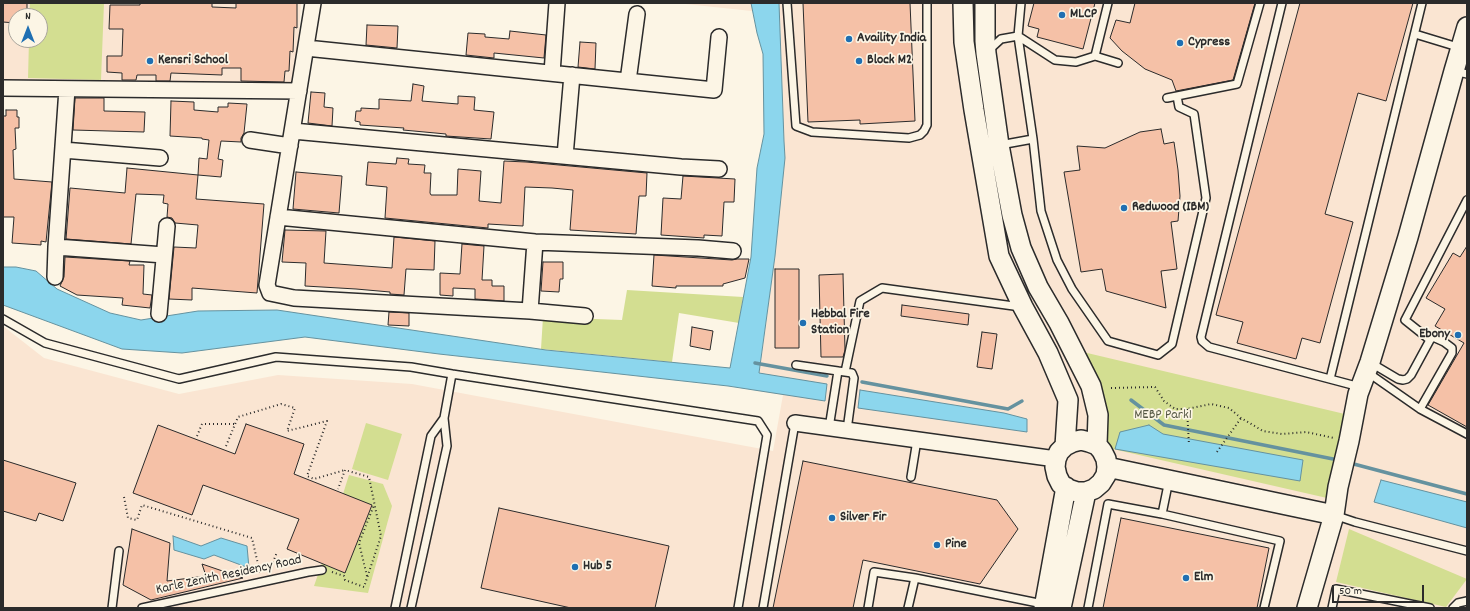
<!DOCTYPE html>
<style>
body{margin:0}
#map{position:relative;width:1470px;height:611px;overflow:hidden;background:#fcf5e5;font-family:Dekko,sans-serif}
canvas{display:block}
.frame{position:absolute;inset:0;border:4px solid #2b2b2b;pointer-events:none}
.north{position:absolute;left:8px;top:8px;width:40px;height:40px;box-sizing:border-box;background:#fcf5e5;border:1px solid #a8a49b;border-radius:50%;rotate:0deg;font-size:11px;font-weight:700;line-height:16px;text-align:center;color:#2b2b2b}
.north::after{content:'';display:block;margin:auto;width:14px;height:18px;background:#1f6fb2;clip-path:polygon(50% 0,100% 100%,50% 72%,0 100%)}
.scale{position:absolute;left:1332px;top:585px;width:92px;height:18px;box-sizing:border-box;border:2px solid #2b2b2b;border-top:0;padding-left:5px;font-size:12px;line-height:14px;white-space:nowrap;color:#2b2b2b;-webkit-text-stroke:3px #fcf5e5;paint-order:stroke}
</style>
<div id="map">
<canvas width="1470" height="611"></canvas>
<div class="frame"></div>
<div class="north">N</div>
<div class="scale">50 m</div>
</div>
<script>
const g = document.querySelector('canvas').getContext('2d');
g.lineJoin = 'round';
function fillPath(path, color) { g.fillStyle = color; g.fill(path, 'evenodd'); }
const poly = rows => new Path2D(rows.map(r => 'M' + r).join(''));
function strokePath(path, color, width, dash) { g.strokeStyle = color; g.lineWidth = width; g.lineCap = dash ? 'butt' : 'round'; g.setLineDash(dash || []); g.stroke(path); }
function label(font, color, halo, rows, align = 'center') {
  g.font = font + ' Dekko,sans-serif'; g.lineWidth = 3.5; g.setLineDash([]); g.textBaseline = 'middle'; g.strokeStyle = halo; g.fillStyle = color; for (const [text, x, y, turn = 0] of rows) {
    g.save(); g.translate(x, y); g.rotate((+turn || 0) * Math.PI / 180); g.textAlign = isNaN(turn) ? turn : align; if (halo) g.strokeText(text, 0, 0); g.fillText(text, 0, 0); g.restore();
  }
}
const built = poly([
 [3,3,301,3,295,88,3,82],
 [16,16,40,16,40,40,16,40],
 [676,3,1467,3,1467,608,3,608,3,326,44,358,179,394,278,375,412,384,773,451,783,395,757,391,775,256,785,158,784,141,780,14]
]);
const green = poly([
 [30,3,104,3,101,80,28,78,29,40,40,40,40,16,29,16],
 [627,290,743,297,739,323,679,313,672,362,541,349,543,317,622,320],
 [1083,352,1349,415,1327,498,1104,447],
 [366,423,402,434,388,480,352,469],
 [349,475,383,484,392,506,368,593,314,586,322,563,345,572,372,506,343,494],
 [1349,529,1467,579,1446,607,1336,582]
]);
const water = poly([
 [751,3,779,3,784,141,785,158,775,256,759,373,827,384,825,401,728,386,439,354,305,337,182,353,122,349,3,305,3,267,16,267,36,271,57,289,110,313,141,320,198,311,277,310,546,350,730,368,751,257,757,168,764,134,763,54,757,33,751,3],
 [860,390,1004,413,1027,419,1027,432,858,408,860,390],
 [1149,425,1163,434,1303,460,1300,481,1115,449,1120,432,1149,425],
 [1381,480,1467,502,1467,528,1374,502,1381,480],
 [173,536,201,546,221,538,247,546,249,568,214,555,204,559,174,550,173,536]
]);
const stream = poly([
 [755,363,827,376],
 [862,382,1008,409,1022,401],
 [1131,400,1164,425,1338,460],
 [1350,463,1467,494]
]);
const building = poly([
 [3,3,27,3,27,16,16,16,16,23,3,22,3,3],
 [140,3,212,3,212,7,236,8,236,3,297,3,297,28,294,27,293,52,290,51,289,71,285,71,284,82,241,81,241,68,222,68,222,75,171,73,170,81,156,81,156,75,137,75,136,80,122,80,122,73,107,72,107,56,122,56,123,29,109,29,110,5,140,5,140,3],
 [803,3,910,3,915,121,860,124,860,120,808,122,803,3],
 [1034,3,1095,3,1083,49,1037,37,1039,29,1028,26,1034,3],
 [1135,3,1255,3,1233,80,1176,91,1172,80,1145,69,1122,51,1110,38,1116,20,1130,23,1135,3],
 [1300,3,1413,3,1386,101,1358,93,1325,214,1353,222,1320,343,1302,338,1296,359,1237,343,1243,322,1216,315,1300,3],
 [367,25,398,26,397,48,366,45,367,25],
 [510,31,546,35,544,58,494,53,494,58,466,55,468,33,485,34,485,37,509,39,510,31],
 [580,42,596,43,595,69,578,67,580,42],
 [413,84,424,86,422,101,458,104,458,96,475,97,474,110,494,112,491,139,446,136,446,134,403,130,404,128,360,125,360,122,355,121,356,111,361,111,361,108,379,109,379,99,411,101,413,84],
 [311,92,325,93,324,107,333,108,332,126,308,123,311,92],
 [75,98,104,98,104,111,145,112,144,132,73,130,75,98],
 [171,101,194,102,194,110,218,112,218,107,228,107,228,103,247,104,244,133,241,138,241,142,221,141,218,159,223,160,221,177,198,175,199,158,207,159,209,140,202,139,202,138,170,136,171,101],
 [6,110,17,110,17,117,19,117,19,128,15,128,16,149,13,150,14,179,52,182,46,242,41,241,41,245,12,243,14,217,3,217,3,116,6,116,6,110],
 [1161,129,1164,144,1174,142,1178,170,1180,196,1178,221,1171,222,1177,269,1161,271,1166,308,1106,291,1102,269,1081,272,1064,172,1080,170,1077,146,1105,148,1140,132,1161,129],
 [397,158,409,159,408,164,425,165,424,173,431,173,430,193,431,195,457,195,458,169,481,171,479,201,501,203,504,161,526,162,647,173,646,196,639,196,636,234,570,230,573,190,552,188,525,187,523,226,488,224,488,228,385,218,387,187,366,185,368,162,396,164,397,158],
 [127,168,198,175,196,199,264,204,257,293,192,288,192,300,169,299,174,247,196,248,198,225,175,223,172,218,167,217,168,204,163,203,164,195,136,194,131,244,66,239,70,188,125,193,127,168],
 [296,172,342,176,339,213,293,209,296,172],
 [683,176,735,179,734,202,724,202,722,236,704,235,704,238,661,235,663,198,681,199,683,176],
 [285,230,326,231,324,263,392,268,394,237,435,241,434,270,406,269,404,295,390,294,390,292,356,289,305,286,306,263,282,262,285,230],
 [462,244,484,246,482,280,492,280,492,286,504,286,504,301,475,299,475,289,453,288,453,296,440,295,440,273,460,274,462,244],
 [1467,246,1467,427,1428,405,1464,343,1435,326,1445,309,1426,298,1453,253,1460,257,1467,246],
 [654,255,732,260,737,259,749,259,745,278,723,284,723,286,676,286,676,288,652,286,654,255],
 [65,257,130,261,129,265,144,265,143,294,152,295,150,308,122,305,123,298,77,295,60,286,64,277,65,257],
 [543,262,563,262,563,279,560,279,559,292,541,291,543,262],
 [775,269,799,269,799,348,775,348,775,269],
 [843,274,845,350,843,357,821,357,819,275,843,274],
 [902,305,969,314,968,325,901,316,902,305],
 [389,312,409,313,409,326,388,325,389,312],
 [692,327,713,331,710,350,690,346,692,327],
 [982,332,997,334,992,369,977,367,982,332],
 [246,424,304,444,294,474,372,505,345,573,287,549,299,519,203,485,192,515,133,493,158,425,235,454,246,424],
 [3,460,76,483,63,521,39,513,36,521,3,511,3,460],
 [803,461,997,500,1018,529,980,584,863,560,853,608,773,608,803,461],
 [499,508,669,546,655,608,571,608,481,588,499,508],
 [1121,518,1269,548,1257,608,1103,608,1121,518],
 [132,529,170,543,167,581,206,576,202,564,243,578,151,600,123,585,132,529]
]);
const path = poly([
 [1111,388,1155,387,1164,401,1175,409,1187,409,1211,404,1229,408,1241,418,1263,431,1282,434,1306,432,1334,438],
 [1187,409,1189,445],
 [197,436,202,424,235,424],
 [226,446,238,417,281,404,295,408,287,431,327,421,307,476,314,479,345,470],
 [1217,452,1241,418],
 [124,497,128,518,137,520,142,505,252,538,260,573],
 [270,570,277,552],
 [332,572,344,576,345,580,364,587,381,536,369,477,345,470,338,489],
 [367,576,359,543,374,505]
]);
const service = poly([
 [787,3,796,126,812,132,909,138,920,135,924,131,927,125,927,3],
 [1021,3,1018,36,1033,139],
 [1108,3,1095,56,1118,63],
 [1282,3,1201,337,1202,341,1209,347,1360,387],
 [1415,34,1461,48],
 [988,51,1001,39,1018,36,1055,60,1076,62,1095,56],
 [1454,71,1467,74],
 [1167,98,1237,84,1260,3],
 [1000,145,1033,139,1041,211,1057,260,1072,289,1108,341,1158,355,1172,344,1206,198,1194,114,1179,107,1177,96],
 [3,319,45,343,179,379,276,357,411,367,452,374,444,418,447,446,411,608],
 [1430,340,1405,320,1467,200],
 [1371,363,1398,379,1403,380,1407,379,1411,375,1430,340,1433,337,1444,342,1452,348,1452,353,1420,409],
 [796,365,852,373,854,378,847,430],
 [845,372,860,301,882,288,1021,307],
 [1367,372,1420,409,1467,434],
 [452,374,758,421,767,435,738,608],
 [1330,379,1422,3],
 [829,428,838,371],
 [911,477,917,440],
 [1162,514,1169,480],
 [1334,515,1355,522,1467,551],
 [112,608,119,551],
 [142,608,308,572,322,570],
 [395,608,431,436,444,418],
 [763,608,795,423],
 [868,608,874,572,915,578],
 [908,608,915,578,1043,604],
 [1088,608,1108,504,1162,514,1280,541,1264,608],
 [1332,608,1336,589,1430,608],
 [1453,608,1458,603,1467,601]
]);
const minor = poly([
 [313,3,267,285,270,293,294,298,530,311,535,242],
 [306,48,714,90,719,37],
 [552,73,557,3],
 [628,81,637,14],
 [3,88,299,91],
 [67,89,56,247,164,255],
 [293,131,681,167,719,169],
 [250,140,290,146],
 [63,150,160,158],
 [565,156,572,75],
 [278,217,535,242,698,248,733,251],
 [55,277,56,247],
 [530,311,585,316],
 [159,314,167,226],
 [795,423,1056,459]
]);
const tertiary = poly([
 [963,3,964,42,974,110,999,256,1023,307,1048,353,1068,400,1065,446],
 [985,3,985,41,986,53,999,145,1012,215,1021,248,1038,287,1059,323,1091,386,1098,415,1097,445,1102,451,1106,459,1107,467,1106,475,1101,483,1094,489,1086,492,1077,492,1068,489,1061,484,1057,476,1055,467,1056,459,1059,452,1065,446,1073,442,1081,440,1089,442,1097,445],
 [1107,467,1334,515],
 [1044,608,1066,487],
 [1061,608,1086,492],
 [1307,608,1334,515,1338,487,1349,441,1358,394,1370,362,1408,237,1454,71,1467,27]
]);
const markers = [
 [1062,15,4,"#1f6fb2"],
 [849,39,4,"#1f6fb2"],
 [1180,43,4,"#1f6fb2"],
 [150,61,4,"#1f6fb2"],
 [859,61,4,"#1f6fb2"],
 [1124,208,4,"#1f6fb2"],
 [803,323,4,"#1f6fb2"],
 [1458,335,4,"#1f6fb2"],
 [832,518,4,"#1f6fb2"],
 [937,545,4,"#1f6fb2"],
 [575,567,4,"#1f6fb2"],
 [1186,578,4,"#1f6fb2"]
];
const poiNames = [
 ["MLCP",1070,15],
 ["Availity India",857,39],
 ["Cypress",1188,43],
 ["Kensri School",158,61],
 ["Block M2",867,61],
 ["Redwood (IBM)",1132,208],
 ["Hebbal Fire",811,315],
 ["Station",811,331],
 ["Ebony",1450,335,"right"],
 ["Silver Fir",840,518],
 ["Pine",945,545],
 ["Hub 5",583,567],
 ["Elm",1194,578]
];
const parkNames = [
 ["MEBP Park1",1163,416]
];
const streetNames = [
 ["Karle Zenith Residency Road",229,576,-12]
];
fillPath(built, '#fae5d2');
fillPath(green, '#d3de91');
fillPath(water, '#8cd6ed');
strokePath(water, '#65929f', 1);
strokePath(stream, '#65929f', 3.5);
fillPath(building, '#f5c1a7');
strokePath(building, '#2b2b2b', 1);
strokePath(service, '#2b2b2b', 10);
strokePath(minor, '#2b2b2b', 18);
strokePath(tertiary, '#2b2b2b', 22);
strokePath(path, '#2b2b2b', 2, [1, 3]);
strokePath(service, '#fcf5e5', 7);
strokePath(minor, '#fcf5e5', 15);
strokePath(tertiary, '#fcf5e5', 19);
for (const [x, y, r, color] of markers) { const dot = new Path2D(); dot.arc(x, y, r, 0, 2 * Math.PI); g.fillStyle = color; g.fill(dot); strokePath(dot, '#fcf5e5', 1.5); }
label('bold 14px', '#2b2b2b', '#fcf5e5', poiNames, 'left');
label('14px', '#555844', '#fcf5e5', parkNames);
label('14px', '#2b2b2b', '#fcf5e5', streetNames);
</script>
